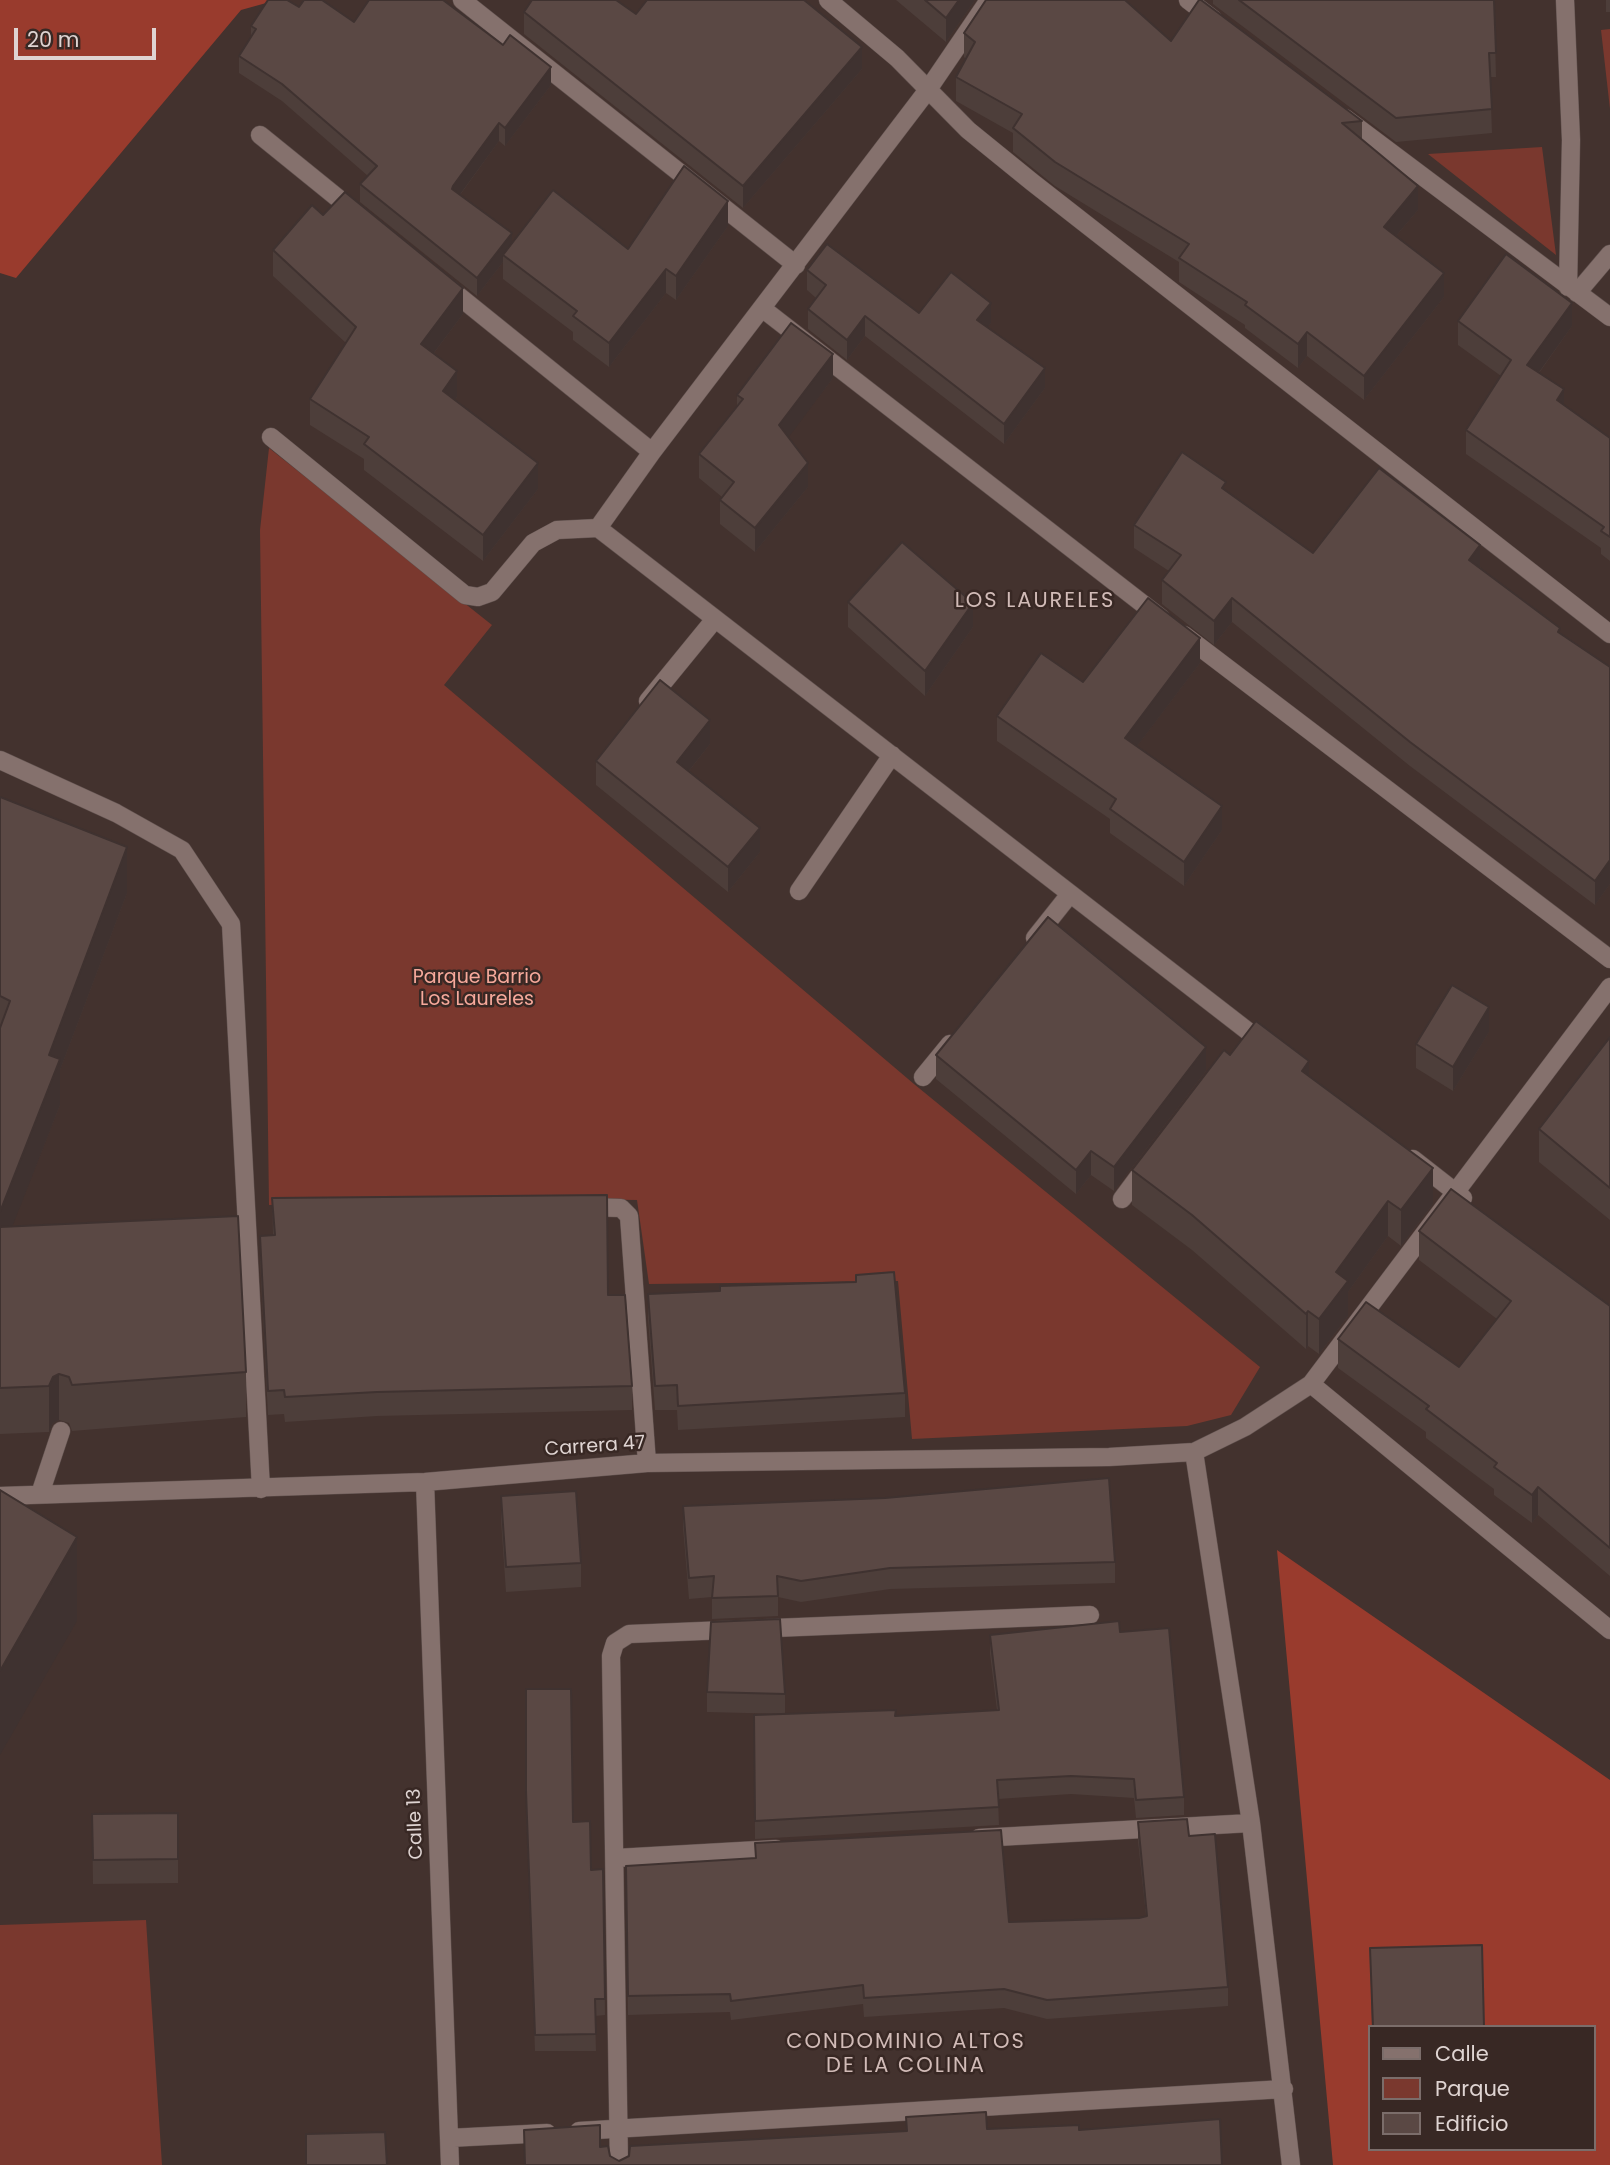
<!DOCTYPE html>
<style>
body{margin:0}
#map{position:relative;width:1610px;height:2165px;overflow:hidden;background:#43322e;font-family:Poppins,sans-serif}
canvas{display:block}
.legend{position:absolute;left:1368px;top:2025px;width:228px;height:126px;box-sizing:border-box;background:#382824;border:2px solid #7b6d6a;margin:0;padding:9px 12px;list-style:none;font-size:21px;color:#dfd4d2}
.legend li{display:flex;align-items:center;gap:14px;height:35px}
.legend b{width:35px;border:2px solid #7b6d6a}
.scale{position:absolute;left:14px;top:28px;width:142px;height:32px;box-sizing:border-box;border:4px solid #dfd4d2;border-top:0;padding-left:9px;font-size:21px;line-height:24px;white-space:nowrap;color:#dfd4d2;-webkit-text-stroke:5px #382824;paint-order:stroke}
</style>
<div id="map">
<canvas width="1610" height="2165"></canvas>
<ul class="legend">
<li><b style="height:9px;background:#85716d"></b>Calle</li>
<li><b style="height:19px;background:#7a382e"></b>Parque</li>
<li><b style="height:19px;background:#5a4844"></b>Edificio</li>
</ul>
<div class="scale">20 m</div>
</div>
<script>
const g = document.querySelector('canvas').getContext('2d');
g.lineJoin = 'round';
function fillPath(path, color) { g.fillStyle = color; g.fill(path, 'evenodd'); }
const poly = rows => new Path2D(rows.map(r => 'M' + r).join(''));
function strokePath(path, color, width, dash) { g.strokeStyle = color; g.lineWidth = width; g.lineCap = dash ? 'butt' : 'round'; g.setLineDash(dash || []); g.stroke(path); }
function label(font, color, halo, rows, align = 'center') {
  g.font = font + ' Poppins,sans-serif'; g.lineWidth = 5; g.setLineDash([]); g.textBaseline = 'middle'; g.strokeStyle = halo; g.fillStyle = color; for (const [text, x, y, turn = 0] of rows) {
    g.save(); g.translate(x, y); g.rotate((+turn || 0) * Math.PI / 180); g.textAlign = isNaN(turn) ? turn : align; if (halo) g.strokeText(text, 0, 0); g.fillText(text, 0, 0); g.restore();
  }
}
const green = poly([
 [1610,29,1610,109,1601,30],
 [1542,147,1556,255,1428,154],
 [269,448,492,625,444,685,914,1084,1260,1367,1231,1415,1187,1426,912,1439,898,1281,649,1284,637,1200,513,1198,269,1205,260,530],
 [146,1920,162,2165,0,2165,0,1925]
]);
const forest = poly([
 [0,0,277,0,241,10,16,278,0,273],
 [1277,1550,1610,1780,1610,2165,1333,2165],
 [1370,2027,1594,2027,1594,2149,1370,2149]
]);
const minor = poly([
 [462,0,796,265],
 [828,0,897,58,968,130,1032,182,1610,634],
 [1188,0,1213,19],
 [1565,0,1571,140,1568,287],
 [1345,118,1610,317],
 [260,135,355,212],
 [445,285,652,452],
 [1577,293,1610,254],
 [763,309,1161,618],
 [271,437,465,595,478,597,492,592,533,543,557,530,598,528,1267,1046],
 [598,528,652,452,927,91,989,0],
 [1184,635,1610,959],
 [648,701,715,619],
 [0,760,116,813,182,850,231,924,261,1489],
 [799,891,892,755],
 [1035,938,1070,894],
 [923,1077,950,1044],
 [1413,1159,1463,1198],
 [1122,1199,1145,1168],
 [583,1207,621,1208,629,1216,647,1463],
 [1311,1384,1610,1630],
 [1194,1452,1251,1823,1291,2165],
 [425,1482,450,2165],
 [40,1494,61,1431],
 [0,1496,425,1482,647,1463,1109,1457,1194,1452,1245,1427,1311,1384,1610,987],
 [979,1838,1251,1823],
 [616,1858,776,1849],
 [579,2131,1284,2089],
 [449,2138,547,2133],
 [619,2165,611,1656,615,1643,629,1634,1090,1615]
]);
const wall = poly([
 [896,0,975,0,946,42],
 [1213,0,1494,0,1496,77,1490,77,1492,133,1396,142,1213,4],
 [1606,0,1610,0,1610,12,1606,12],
 [299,7,354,22,551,85,505,146,499,141,460,195,512,243,628,249,728,226,676,300,666,293,609,367,573,340,573,332,503,279,503,262,477,296,360,202,360,184,368,176,282,101,239,73,239,56,251,36,251,26],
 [524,12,636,14,862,69,743,208,524,34],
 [964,33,1171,41,1362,121,1362,140,1418,210,1396,236,1444,297,1364,400,1307,356,1298,368,1245,328,1245,325,1179,282,1179,262,1055,186,1013,152,1013,133,956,101,956,77,966,59,964,57],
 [323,215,463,314,434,353,457,397,455,400,538,489,483,561,364,470,364,459,310,425,310,399,346,343,273,276,273,250],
 [807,270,919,313,991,323,987,327,1045,388,1004,444,865,336,847,360,808,329,808,309,816,298,807,290],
 [1458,321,1572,326,1539,373,1564,405,1610,438,1610,561,1601,554,1601,548,1466,454,1466,430,1501,376,1458,345],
 [833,378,788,437,808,487,755,552,720,524,720,500,722,497,699,478,699,454,737,407,737,395],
 [1226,492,1313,553,1480,567,1560,634,1610,667,1610,884,1595,905,1410,766,1232,622,1214,645,1162,604,1162,580,1169,571,1134,548,1134,525],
 [848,602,973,627,925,696,848,627],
 [1200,663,1137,746,1222,830,1184,886,1110,833,1110,819,997,741,997,716,1083,682],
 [710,744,689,771,760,852,728,892,596,785,596,761],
 [0,797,127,893,60,1070,60,1105,12,1226,246,1372,246,1417,72,1431,69,1423,59,1420,53,1423,49,1432,0,1434],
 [1489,1032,1453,1091,1416,1068,1416,1044],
 [1610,1037,1610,1220,1539,1162,1539,1129],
 [936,1055,1206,1071,1114,1191,1091,1175,1076,1194,936,1079],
 [1230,1055,1309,1077,1433,1204,1401,1246,1388,1236,1348,1292,1348,1316,1319,1354,1308,1346,1306,1349,1192,1250,1132,1205,1132,1170],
 [272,1198,608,1295,632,1386,632,1410,377,1416,285,1422,284,1414,268,1415,260,1260,260,1236,273,1235],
 [1419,1231,1610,1306,1610,1576,1538,1515,1532,1523,1494,1495,1494,1489,1426,1438,1426,1432,1338,1368,1338,1339,1459,1367,1497,1319,1419,1260],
 [856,1275,905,1393,905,1417,678,1430,677,1410,655,1410,648,1318,648,1294,720,1291,856,1282],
 [501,1496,581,1563,581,1587,506,1592,501,1520],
 [683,1506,1115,1562,1115,1583,890,1589,801,1602,778,1597,778,1616,712,1619,712,1597,689,1599,683,1527],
 [1120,1632,1184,1797,1184,1815,1136,1818,1134,1798,1071,1794,998,1799,999,1825,755,1839,754,1715,896,1716,997,1710,990,1654,990,1635],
 [526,1689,573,1822,591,1870,603,1869,605,2015,595,2016,596,2051,535,2051,526,1808],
 [707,1692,785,1694,785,1714,707,1712],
 [178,1813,178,1883,93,1884,92,1814],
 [1138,1822,1189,1836,1228,1987,1228,2006,1047,2019,1004,2008,864,2017,863,2004,731,2020,730,2012,628,2015,626,1866,1009,1922,1139,1918,1146,1916,1138,1841],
 [1370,1948,1484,2027,1372,2027]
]);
const shadedWall = poly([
 [959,0,975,0,946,42,946,18],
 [862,47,862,69,743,208,743,186],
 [551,67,551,85,505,146,505,128],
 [499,123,499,141,453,204,453,186],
 [1418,186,1418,210,1384,250,1384,227],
 [728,201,728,226,676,300,676,276],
 [512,233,512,251,503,255,503,262,477,296,477,278],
 [666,269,666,293,609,367,609,343],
 [1444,273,1444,297,1364,400,1364,376],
 [463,288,463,314,421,370,421,344],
 [991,303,991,323,977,340,977,320],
 [1572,303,1572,326,1527,389,1527,365],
 [865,316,865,336,847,360,847,340],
 [1307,332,1307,356,1298,368,1298,344],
 [833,354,833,378,779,450,779,425],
 [1045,368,1045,388,1004,444,1004,424],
 [457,371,457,397,443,417,443,391],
 [1564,389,1564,413,1557,400],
 [538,463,538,489,483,561,483,535],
 [808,463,808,487,755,552,755,528],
 [1480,545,1480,569,1469,560],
 [1232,598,1232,622,1214,645,1214,621],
 [973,603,973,627,925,696,925,671],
 [1200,638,1200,663,1125,762,1125,738],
 [710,720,710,744,677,786,677,762],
 [1222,806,1222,830,1184,886,1184,862],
 [760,828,760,852,728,892,728,867],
 [127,847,127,893,60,1070,60,1105,0,1258,0,1212,49,1055],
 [1610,860,1610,884,1595,905,1595,881],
 [1489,1007,1489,1032,1453,1091,1453,1067],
 [1206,1047,1206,1071,1114,1191,1114,1167],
 [1309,1061,1309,1097,1302,1071],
 [1091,1151,1091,1175,1076,1194,1076,1170],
 [1433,1168,1433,1204,1401,1246,1401,1210],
 [1388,1201,1388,1236,1348,1292,1348,1316,1319,1354,1319,1319,1336,1272],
 [1308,1311,1308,1346,1306,1349,1306,1314],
 [59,1374,59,1420,53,1423,49,1432,49,1386,53,1377],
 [1538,1487,1538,1515,1532,1523,1532,1495],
 [77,1537,77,1621,0,1755,0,1671]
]);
const building = poly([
 [268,0,287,0,299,7,304,0,322,0,354,22,369,0,443,0,503,45,510,35,551,67,505,128,499,123,453,186,452,189,512,233,477,278,360,184,377,166,282,84,239,56,256,29,251,26,268,0],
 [532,0,616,0,636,14,647,0,804,0,862,47,743,186,524,12,532,0],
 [925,0,959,0,946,18,925,0],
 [986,0,1125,0,1171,41,1199,0,1201,0,1362,121,1342,123,1418,186,1384,227,1444,273,1364,376,1307,332,1298,344,1245,305,1247,302,1179,258,1189,244,1055,162,1013,128,1022,114,956,77,975,42,964,33,986,0],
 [1239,0,1494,0,1496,53,1489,53,1492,109,1396,118,1239,0],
 [684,166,728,201,676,276,666,269,609,343,573,316,577,311,503,255,553,190,628,249,684,166],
 [345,192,463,288,421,344,457,371,443,391,538,463,483,535,364,444,369,437,310,399,356,327,273,250,312,205,323,215,345,192],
 [827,244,919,313,951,272,991,303,977,320,1045,368,1004,424,865,316,847,340,808,309,826,285,807,270,827,244],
 [1506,254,1572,303,1527,365,1564,389,1557,400,1610,438,1610,537,1601,531,1604,527,1466,430,1511,360,1458,321,1506,254],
 [791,323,833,354,779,425,808,463,755,528,720,500,734,482,699,454,743,399,737,395,791,323],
 [1182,452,1226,482,1222,488,1313,553,1379,468,1480,545,1469,560,1560,628,1558,632,1610,667,1610,860,1595,881,1410,742,1232,598,1214,621,1162,580,1181,555,1134,525,1182,452],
 [902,542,973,603,925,671,848,602,902,542],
 [1148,598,1200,638,1125,738,1222,806,1184,862,1110,809,1116,799,997,716,1041,653,1083,682,1148,598],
 [660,680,710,720,677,762,760,828,728,867,596,761,660,680],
 [0,797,127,847,49,1055,60,1059,0,1212,0,1028,10,1001,0,996,0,797],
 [1048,917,1206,1047,1114,1167,1091,1151,1076,1170,936,1055,1048,917],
 [1452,985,1489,1007,1453,1067,1416,1044,1452,985],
 [1256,1021,1309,1061,1302,1071,1433,1168,1401,1210,1388,1201,1336,1272,1348,1281,1319,1319,1308,1311,1306,1314,1192,1215,1132,1170,1224,1050,1230,1055,1256,1021],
 [1610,1037,1610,1188,1539,1129,1610,1037],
 [1451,1189,1610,1306,1610,1548,1538,1487,1532,1495,1494,1467,1497,1463,1426,1409,1429,1406,1338,1339,1366,1302,1459,1367,1511,1301,1419,1231,1451,1189],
 [607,1195,608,1295,625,1295,632,1386,377,1392,285,1397,284,1390,268,1391,260,1236,275,1235,272,1198,607,1195],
 [238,1216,246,1372,72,1385,69,1377,59,1374,53,1377,49,1386,0,1388,0,1227,238,1216],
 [894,1272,905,1393,678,1406,677,1385,655,1386,648,1294,720,1291,720,1286,856,1282,856,1275,894,1272],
 [1109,1478,1115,1562,890,1568,801,1581,777,1576,778,1596,712,1598,714,1576,689,1578,683,1506,885,1498,1109,1478],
 [0,1490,77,1537,0,1671,0,1490],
 [576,1491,581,1563,506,1567,501,1496,576,1491],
 [780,1619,785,1694,707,1692,711,1622,780,1619],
 [1119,1621,1120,1632,1169,1628,1184,1797,1136,1800,1134,1779,1071,1776,997,1780,999,1807,755,1821,754,1715,896,1710,895,1716,999,1710,990,1635,1119,1621],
 [526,1689,571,1689,573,1822,590,1821,591,1870,603,1869,605,1999,595,1999,596,2034,535,2035,526,1791,526,1689],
 [178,1813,178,1859,93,1860,92,1814,178,1813],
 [1187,1819,1189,1836,1215,1834,1228,1987,1047,2000,1004,1989,864,1998,863,1985,731,2001,730,1994,628,1996,626,1866,756,1858,755,1843,1001,1830,1009,1922,1139,1918,1147,1916,1138,1822,1187,1819],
 [1482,1945,1484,2027,1373,2027,1370,1948,1482,1945],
 [986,2112,987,2129,1079,2125,1079,2130,1220,2119,1222,2165,525,2165,524,2130,600,2125,600,2147,608,2146,610,2156,619,2161,629,2156,630,2146,907,2131,906,2117,986,2112],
 [385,2132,387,2165,306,2165,306,2134,385,2132]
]);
const parkNames = [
 ["Parque Barrio",477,978],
 ["Los Laureles",477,1000]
];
const streetNames = [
 ["Carrera 47",595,1447,-4],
 ["Calle 13",416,1824,-92]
];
const neighbourhoodNames = [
 ["LOS LAURELES",1035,602],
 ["CONDOMINIO ALTOS",906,2043],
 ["DE LA COLINA",906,2067]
];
fillPath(green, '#7a382e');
fillPath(forest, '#993b2d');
strokePath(minor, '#60514e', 19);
strokePath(minor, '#85716d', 18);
fillPath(wall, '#4d3e3a');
fillPath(shadedWall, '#3f3230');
fillPath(building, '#5a4844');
strokePath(building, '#3f3230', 2);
label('19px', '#f7a99b', '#382824', parkNames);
label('19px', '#dfd4d2', '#382824', streetNames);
g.letterSpacing = '2px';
label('21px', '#d1bbb7', '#382824', neighbourhoodNames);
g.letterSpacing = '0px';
</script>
